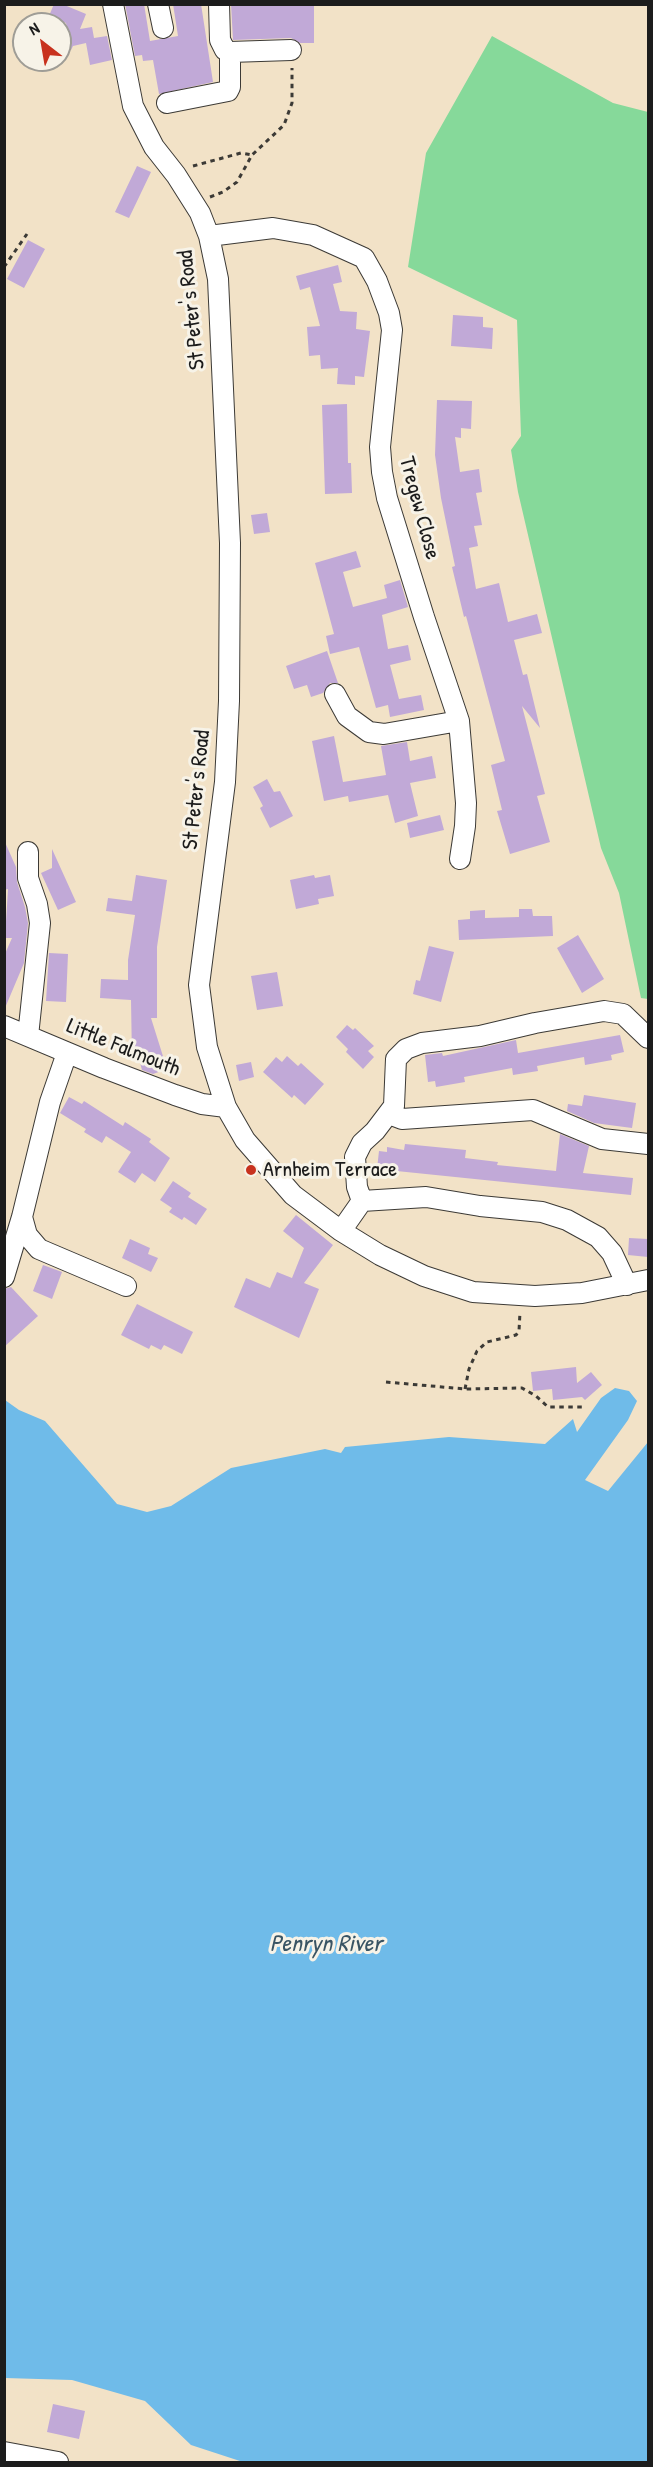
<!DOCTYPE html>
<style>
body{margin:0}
#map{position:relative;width:653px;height:2467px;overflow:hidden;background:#f2e2c7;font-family:"Patrick Hand",sans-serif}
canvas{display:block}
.frame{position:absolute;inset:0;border:6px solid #1c1c1c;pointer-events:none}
.north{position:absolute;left:12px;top:12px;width:60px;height:60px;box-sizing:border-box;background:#f7f3e8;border:2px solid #9f9d96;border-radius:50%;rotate:329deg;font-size:16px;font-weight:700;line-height:24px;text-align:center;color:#1c1c1c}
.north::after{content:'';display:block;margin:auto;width:21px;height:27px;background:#c8321e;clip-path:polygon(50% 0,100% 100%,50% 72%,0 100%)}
</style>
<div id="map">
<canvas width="653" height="2467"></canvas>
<div class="frame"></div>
<div class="north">N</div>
</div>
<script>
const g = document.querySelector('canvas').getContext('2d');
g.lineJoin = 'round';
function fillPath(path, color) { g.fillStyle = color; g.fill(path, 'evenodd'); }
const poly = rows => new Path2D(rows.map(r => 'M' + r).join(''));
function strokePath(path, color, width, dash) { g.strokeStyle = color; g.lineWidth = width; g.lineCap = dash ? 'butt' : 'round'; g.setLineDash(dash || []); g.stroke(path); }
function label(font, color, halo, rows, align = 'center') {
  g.font = font + ' "Patrick Hand",sans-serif'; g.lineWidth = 6; g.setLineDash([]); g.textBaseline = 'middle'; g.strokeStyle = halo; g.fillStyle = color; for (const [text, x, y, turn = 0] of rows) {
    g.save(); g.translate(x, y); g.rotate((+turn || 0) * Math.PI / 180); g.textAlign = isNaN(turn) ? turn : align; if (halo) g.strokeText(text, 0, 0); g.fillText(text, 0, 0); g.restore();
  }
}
const green = poly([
 [492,36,613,103,648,112,648,999,641,998,619,893,601,848,518,492,511,450,521,436,517,320,408,267,426,153]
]);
const water = poly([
 [615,1388,629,1391,637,1401,628,1420,585,1480,608,1491,648,1442,648,2462,243,2462,191,2445,145,2401,72,2380,5,2378,5,1400,19,1410,45,1421,117,1504,147,1512,171,1506,231,1468,325,1449,341,1453,345,1447,449,1437,545,1444,573,1419,577,1432,601,1398]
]);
const building = poly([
 [54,4,62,4,86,14,80,29,92,27,94,38,107,36,112,60,90,65,86,43,73,46,71,50,66,23,49,16],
 [125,4,144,4,150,41,178,36,173,4,201,4,213,82,159,94,153,60,143,61,142,55,135,56],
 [231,4,314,4,314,43,300,43,291,38,233,40],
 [137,166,151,172,129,218,115,212],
 [28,240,45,249,24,288,7,279],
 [338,265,342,282,333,284,340,311,357,312,356,329,370,331,364,377,355,376,355,385,337,384,338,368,321,369,320,355,309,356,307,327,320,326,310,287,300,290,296,276],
 [453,315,483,317,483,327,493,328,492,349,451,346],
 [437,400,472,401,471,429,461,428,461,438,455,437,460,472,479,469,482,492,476,493,482,525,474,526,478,546,469,548,476,589,499,583,508,622,537,614,542,633,514,640,523,675,527,674,540,728,522,706,545,794,537,796,550,842,510,854,497,811,502,810,491,765,505,761,466,616,464,617,452,567,455,566,441,498,435,455],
 [347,404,348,463,351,463,352,493,325,494,322,405],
 [267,513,270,532,254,534,251,515],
 [356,551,361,567,343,572,353,607,387,598,384,585,400,580,408,607,382,615,388,649,408,645,411,660,390,665,399,699,421,695,424,710,390,717,388,705,376,708,359,647,330,654,326,636,334,634,315,563],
 [327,651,338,683,330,683,323,693,311,697,307,685,294,689,286,666],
 [334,736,343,782,386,775,381,746,407,742,410,761,432,756,436,778,410,783,418,816,395,823,388,795,349,802,348,796,324,801,312,741],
 [267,779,274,792,280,791,293,816,270,828,260,808,263,806,253,787],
 [440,815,444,830,410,838,407,823],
 [4,840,16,867,17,882,25,907,28,923,24,963,5,1008,4,956,12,938,5,938,8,889,4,890],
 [52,849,76,902,58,910,41,873,52,868],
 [136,875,167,880,157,947,157,1018,151,1018,167,1069,153,1074,142,1070,138,1056,132,1059,131,1000,100,998,101,979,128,980,128,960,135,915,106,911,108,898,132,901],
 [314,875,315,878,330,875,334,896,318,899,319,904,296,909,290,880],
 [519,909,532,909,533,916,552,916,553,936,459,940,458,920,470,919,470,911,485,910,485,918,519,917],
 [578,935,604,979,582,993,557,948],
 [429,946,454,952,441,1002,413,994,416,980,420,981],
 [49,953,68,954,66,1002,46,1001],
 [277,972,283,1006,257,1010,251,976],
 [347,1025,353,1030,355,1028,374,1046,368,1051,374,1057,363,1069,346,1052,348,1049,336,1037],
 [620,1035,624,1052,611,1055,612,1060,585,1065,584,1057,537,1066,538,1071,513,1075,512,1068,464,1077,465,1082,436,1087,435,1081,428,1082,425,1055,442,1053,443,1056,516,1040,518,1053],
 [287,1056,298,1066,301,1063,324,1084,305,1105,294,1095,292,1098,263,1072,276,1057,282,1062],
 [251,1062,254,1077,239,1081,236,1065],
 [584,1095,636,1103,632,1128,594,1123,567,1111,568,1104,582,1106],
 [69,1097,82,1104,84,1101,123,1126,125,1122,151,1139,149,1142,170,1158,155,1182,142,1173,135,1183,118,1172,131,1152,106,1136,102,1143,84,1132,86,1129,60,1113],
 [560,1134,589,1146,583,1173,633,1178,631,1195,377,1169,379,1151,387,1152,387,1147,404,1150,405,1144,466,1150,465,1158,498,1162,497,1165,556,1171],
 [173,1181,191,1193,188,1197,207,1209,196,1225,184,1217,182,1220,169,1212,172,1208,160,1200],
 [296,1215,333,1245,304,1283,319,1289,299,1338,234,1307,246,1278,270,1288,277,1272,292,1278,304,1248,283,1231],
 [629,1238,648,1239,648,1257,628,1255],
 [130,1239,150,1248,148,1254,158,1258,151,1272,122,1258],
 [43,1265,62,1272,52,1299,33,1291],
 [11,1287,38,1316,4,1347,4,1289],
 [137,1304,193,1332,182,1354,164,1345,161,1350,151,1345,149,1349,121,1335],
 [576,1367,577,1383,591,1372,602,1385,585,1400,582,1397,553,1400,552,1389,533,1391,531,1372],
 [53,2404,85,2411,79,2439,47,2432]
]);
const path = poly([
 [193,166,241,153,252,155],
 [210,197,223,192,237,182,252,155,284,125,292,103,292,68],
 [4,267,27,234],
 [386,1382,465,1389,522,1388,536,1396,548,1407,582,1407],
 [465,1389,469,1369,477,1351,487,1342,516,1335,519,1331,520,1312]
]);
const minor = poly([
 [113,4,133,106,154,147,176,175,200,213,209,236,218,279,230,543,229,701,225,782,199,985,207,1047,226,1107,245,1140,293,1195,341,1231,380,1255,424,1276,473,1292,535,1296,582,1293,648,1280],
 [158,4,163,28],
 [219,4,220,40,225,50,230,52,291,50],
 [167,103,228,91,230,87,230,52],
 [209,236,273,228,313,235,364,258,377,281,389,313,392,330,380,447,382,472,387,498,424,617,459,721,466,803,465,826,460,859],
 [335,694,347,716,369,732,384,734,459,721],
 [28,852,28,878,37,904,40,923,28,1036],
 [4,1026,104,1068,175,1095,202,1104,226,1107],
 [389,1114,402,1119,533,1110,602,1139,648,1144],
 [362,1201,357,1187,355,1157,362,1143,375,1131,394,1106,396,1059,406,1049,422,1043,480,1036,535,1023,604,1011,623,1014,648,1038],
 [22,1217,27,1235,39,1249,126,1286],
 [341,1231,362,1201,426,1197,480,1206,542,1212,567,1220,598,1237,612,1253,627,1285],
 [4,1277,22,1217,50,1102,67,1053],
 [4,2452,58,2462]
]);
const markers = [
 [251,1170,6,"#c8321e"]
];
const streetNames = [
 ["St Peter's Road",192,310,-96],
 ["Tregew Close",419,508,75],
 ["St Peter's Road",197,790,-84],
 ["Little Falmouth",123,1048,22]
];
const poiNames = [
 ["Arnheim Terrace",263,1170]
];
const waterNames = [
 ["Penryn River",326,1945]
];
fillPath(green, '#86d99a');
fillPath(water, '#6fbbe9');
fillPath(building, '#c1a9d7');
strokePath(minor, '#3c3a36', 22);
strokePath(path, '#3c3a36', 3, [4.5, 4.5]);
strokePath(minor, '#fff', 20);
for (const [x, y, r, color] of markers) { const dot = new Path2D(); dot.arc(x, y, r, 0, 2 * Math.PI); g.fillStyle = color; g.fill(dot); strokePath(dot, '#f7f3e8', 2); }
label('22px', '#1c1c1c', '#f7f3e8', streetNames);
label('22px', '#1c1c1c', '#f7f3e8', poiNames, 'left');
label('italic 24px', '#395464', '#f7f3e8', waterNames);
</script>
